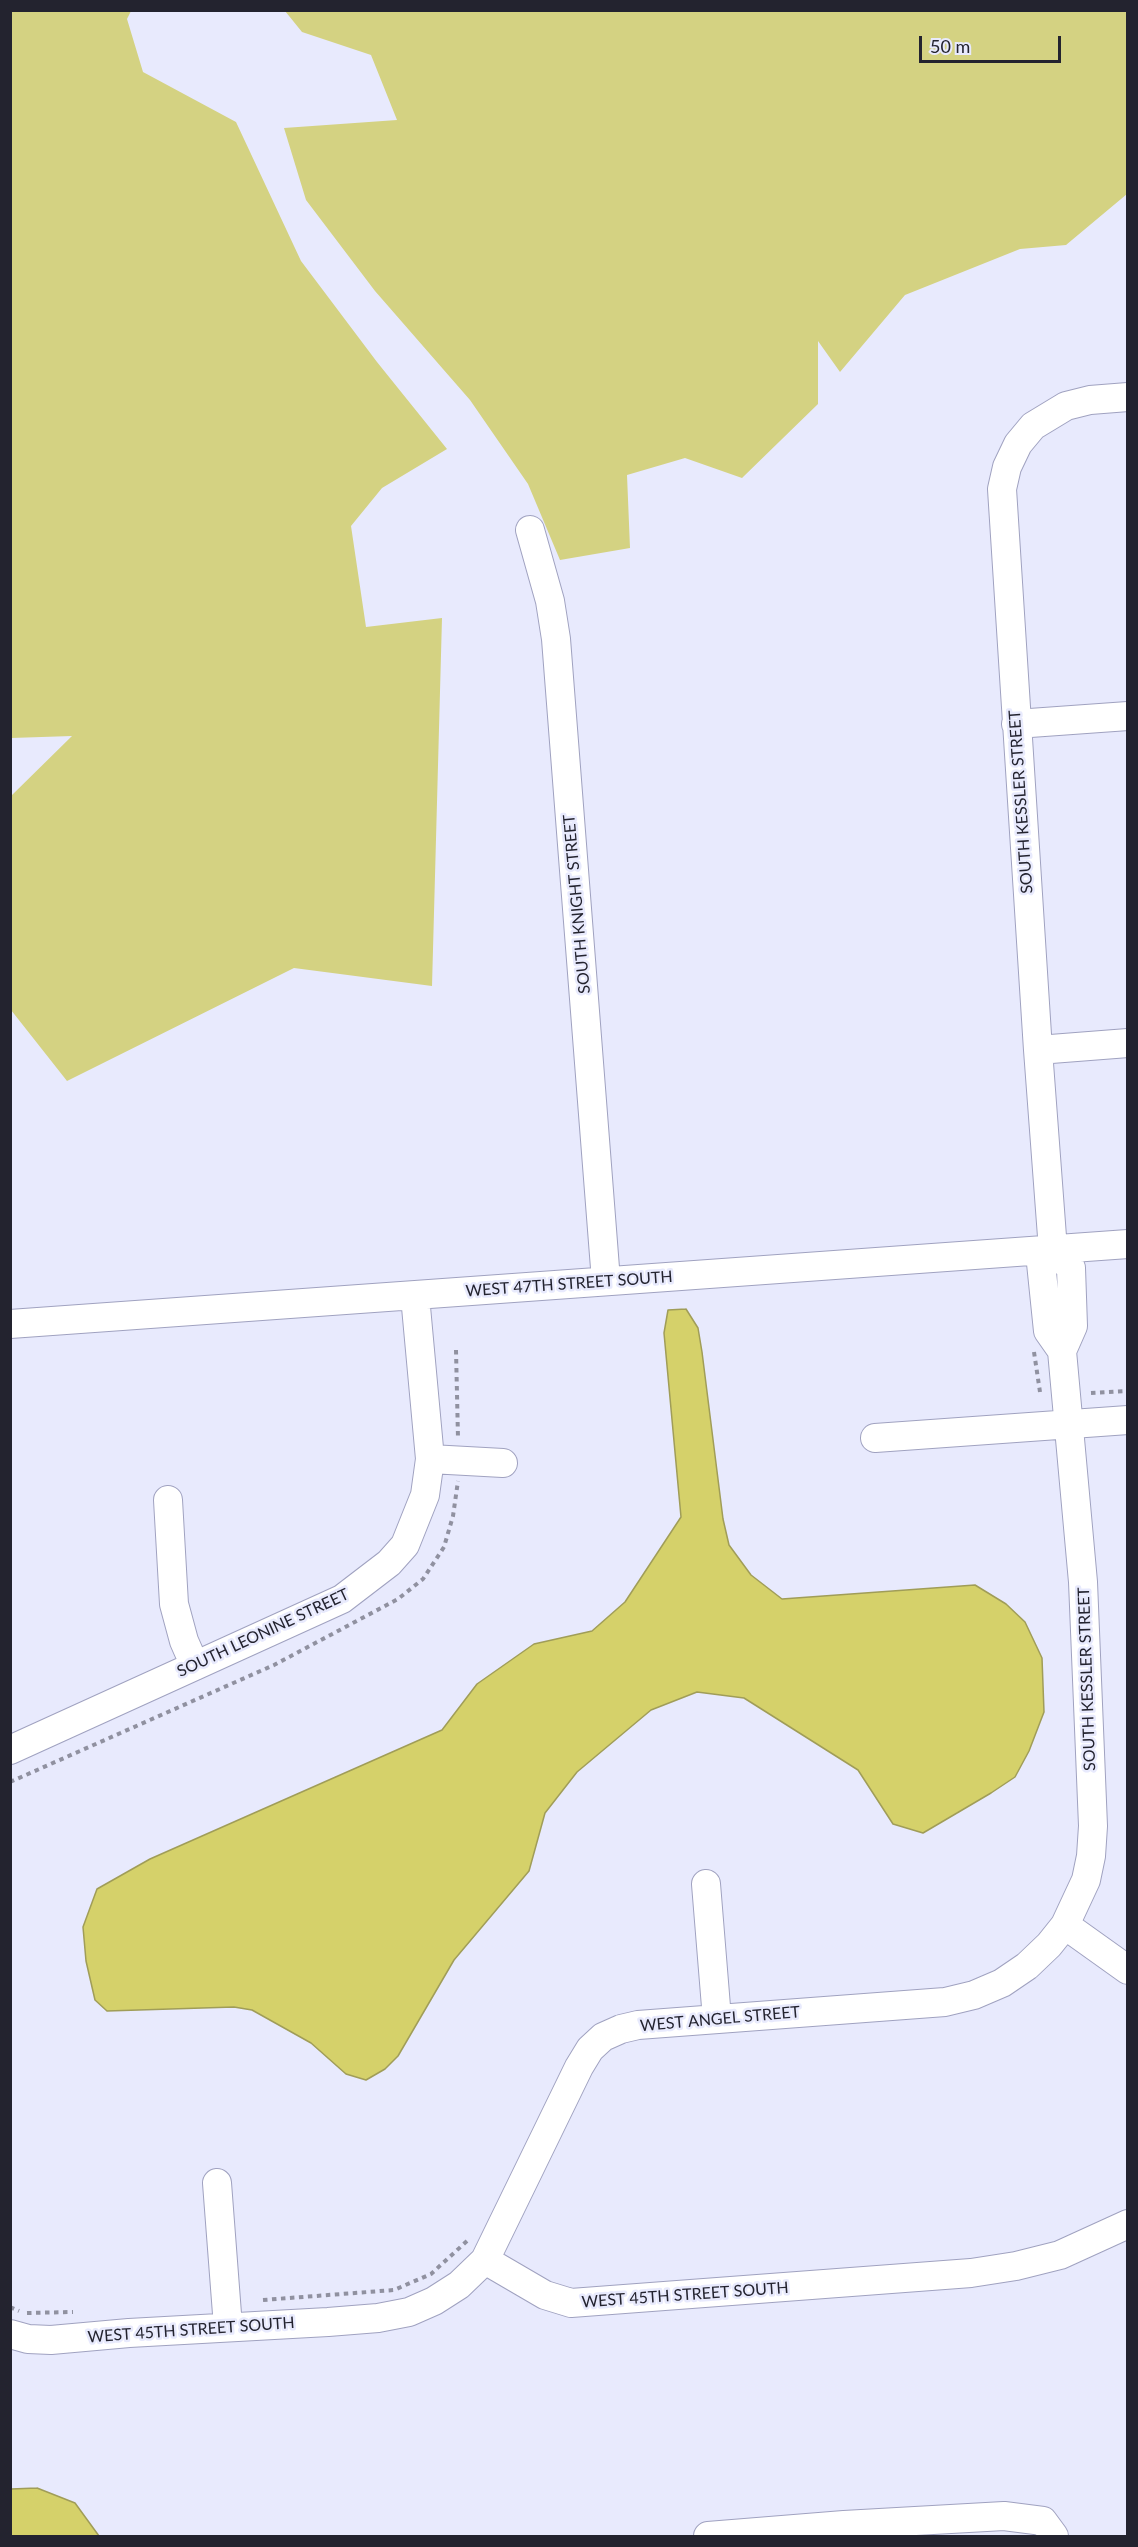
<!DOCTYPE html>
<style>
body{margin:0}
#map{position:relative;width:1138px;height:2547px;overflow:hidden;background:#e8eafd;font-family:Lato,sans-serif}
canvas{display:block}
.frame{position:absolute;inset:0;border:12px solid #23232f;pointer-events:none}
.scale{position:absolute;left:919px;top:36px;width:142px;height:27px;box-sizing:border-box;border:3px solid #23232f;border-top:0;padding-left:8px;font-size:18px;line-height:21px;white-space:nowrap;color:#23232f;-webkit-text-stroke:4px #e8eafd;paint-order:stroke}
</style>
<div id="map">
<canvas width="1138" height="2547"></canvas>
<div class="frame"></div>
<div class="scale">50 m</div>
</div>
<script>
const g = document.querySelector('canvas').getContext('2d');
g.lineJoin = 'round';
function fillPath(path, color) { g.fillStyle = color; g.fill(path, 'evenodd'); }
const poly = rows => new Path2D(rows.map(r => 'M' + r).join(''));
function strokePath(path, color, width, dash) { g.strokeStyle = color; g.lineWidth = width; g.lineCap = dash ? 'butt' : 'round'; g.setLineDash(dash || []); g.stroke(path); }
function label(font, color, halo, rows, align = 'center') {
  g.font = font + ' Lato,sans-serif'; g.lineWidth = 5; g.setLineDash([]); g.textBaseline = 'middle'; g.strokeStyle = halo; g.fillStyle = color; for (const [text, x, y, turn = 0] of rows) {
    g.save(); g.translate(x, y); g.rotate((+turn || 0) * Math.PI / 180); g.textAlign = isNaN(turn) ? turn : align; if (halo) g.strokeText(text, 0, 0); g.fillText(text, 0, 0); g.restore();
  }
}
const green = poly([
 [11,10,131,11,127,19,143,72,236,122,301,261,377,362,447,449,382,488,351,526,366,627,442,618,432,986,294,968,67,1081,11,1010,11,796,72,736,11,738],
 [285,11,1127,11,1127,194,1066,245,1020,249,905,295,840,372,818,341,818,404,742,478,685,458,627,475,630,548,560,560,528,484,470,400,375,291,306,200,284,128,397,120,371,55,302,32]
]);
const water = poly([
 [686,1309,698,1328,702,1352,723,1519,729,1545,751,1575,782,1599,975,1585,1006,1604,1025,1622,1042,1658,1044,1712,1029,1751,1015,1777,991,1793,923,1833,893,1824,858,1770,744,1698,697,1692,651,1710,577,1772,545,1813,529,1871,454,1960,398,2056,385,2069,366,2080,346,2074,311,2043,252,2010,234,2007,107,2011,95,2000,86,1961,83,1927,97,1889,150,1859,442,1730,477,1684,534,1644,592,1631,625,1602,681,1517,664,1333,668,1310,686,1309],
 [37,2488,75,2503,99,2536,11,2536,11,2489,37,2488]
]);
const path = poly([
 [456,1350,458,1438],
 [1034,1352,1040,1392],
 [1091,1393,1128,1391],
 [10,1782,274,1665,398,1599,423,1579,444,1547,453,1516,458,1481],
 [263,2300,394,2290,431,2274,467,2241],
 [10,2307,19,2311],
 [27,2313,73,2312]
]);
const minor = poly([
 [530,530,550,601,556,639,606,1281],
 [1016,724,1128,716],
 [1038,1050,1128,1043],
 [1053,1250,1041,1263,1048,1331,1062,1351],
 [10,1324,1128,1244],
 [875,1438,1128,1420],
 [430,1459,503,1463],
 [168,1500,174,1604,184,1641,195,1666],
 [10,1750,342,1599,389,1563,405,1545,425,1495,430,1459,415,1296],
 [706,1884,717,2019],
 [1065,1925,1128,1970],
 [217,2183,228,2327],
 [485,2260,545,2295,571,2303,971,2273,1016,2266,1060,2255,1128,2224],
 [10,2334,28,2339,51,2340,129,2333,328,2322,378,2318,409,2312,434,2301,459,2285,485,2260,579,2067,590,2049,603,2037,621,2029,638,2025,945,2002,974,1995,1002,1983,1027,1966,1049,1945,1065,1925,1086,1880,1091,1856,1093,1826,1083,1582,1062,1351,1073,1326,1071,1268,1053,1250,1038,1050,1002,489,1007,467,1018,444,1033,426,1066,406,1090,400,1128,397],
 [708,2536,844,2525,1004,2516,1043,2521,1054,2536]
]);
const streetNames = [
 ["SOUTH KESSLER STREET",1021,802,-94],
 ["SOUTH KNIGHT STREET",577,904,-95],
 ["WEST 47TH STREET SOUTH",569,1284,-4],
 ["SOUTH LEONINE STREET",263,1633,-25],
 ["SOUTH KESSLER STREET",1087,1679,-92],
 ["WEST ANGEL STREET",720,2019,-5],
 ["WEST 45TH STREET SOUTH",685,2295,-4],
 ["WEST 45TH STREET SOUTH",191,2330,-4]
];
fillPath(green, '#d4d282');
fillPath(water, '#d5d16a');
strokePath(water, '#a09d58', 1.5);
strokePath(minor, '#a0a2c0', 30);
strokePath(path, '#9091a0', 4, [4.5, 4.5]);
strokePath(minor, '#fff', 28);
label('16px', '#23232f', '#e8eafd', streetNames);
</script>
